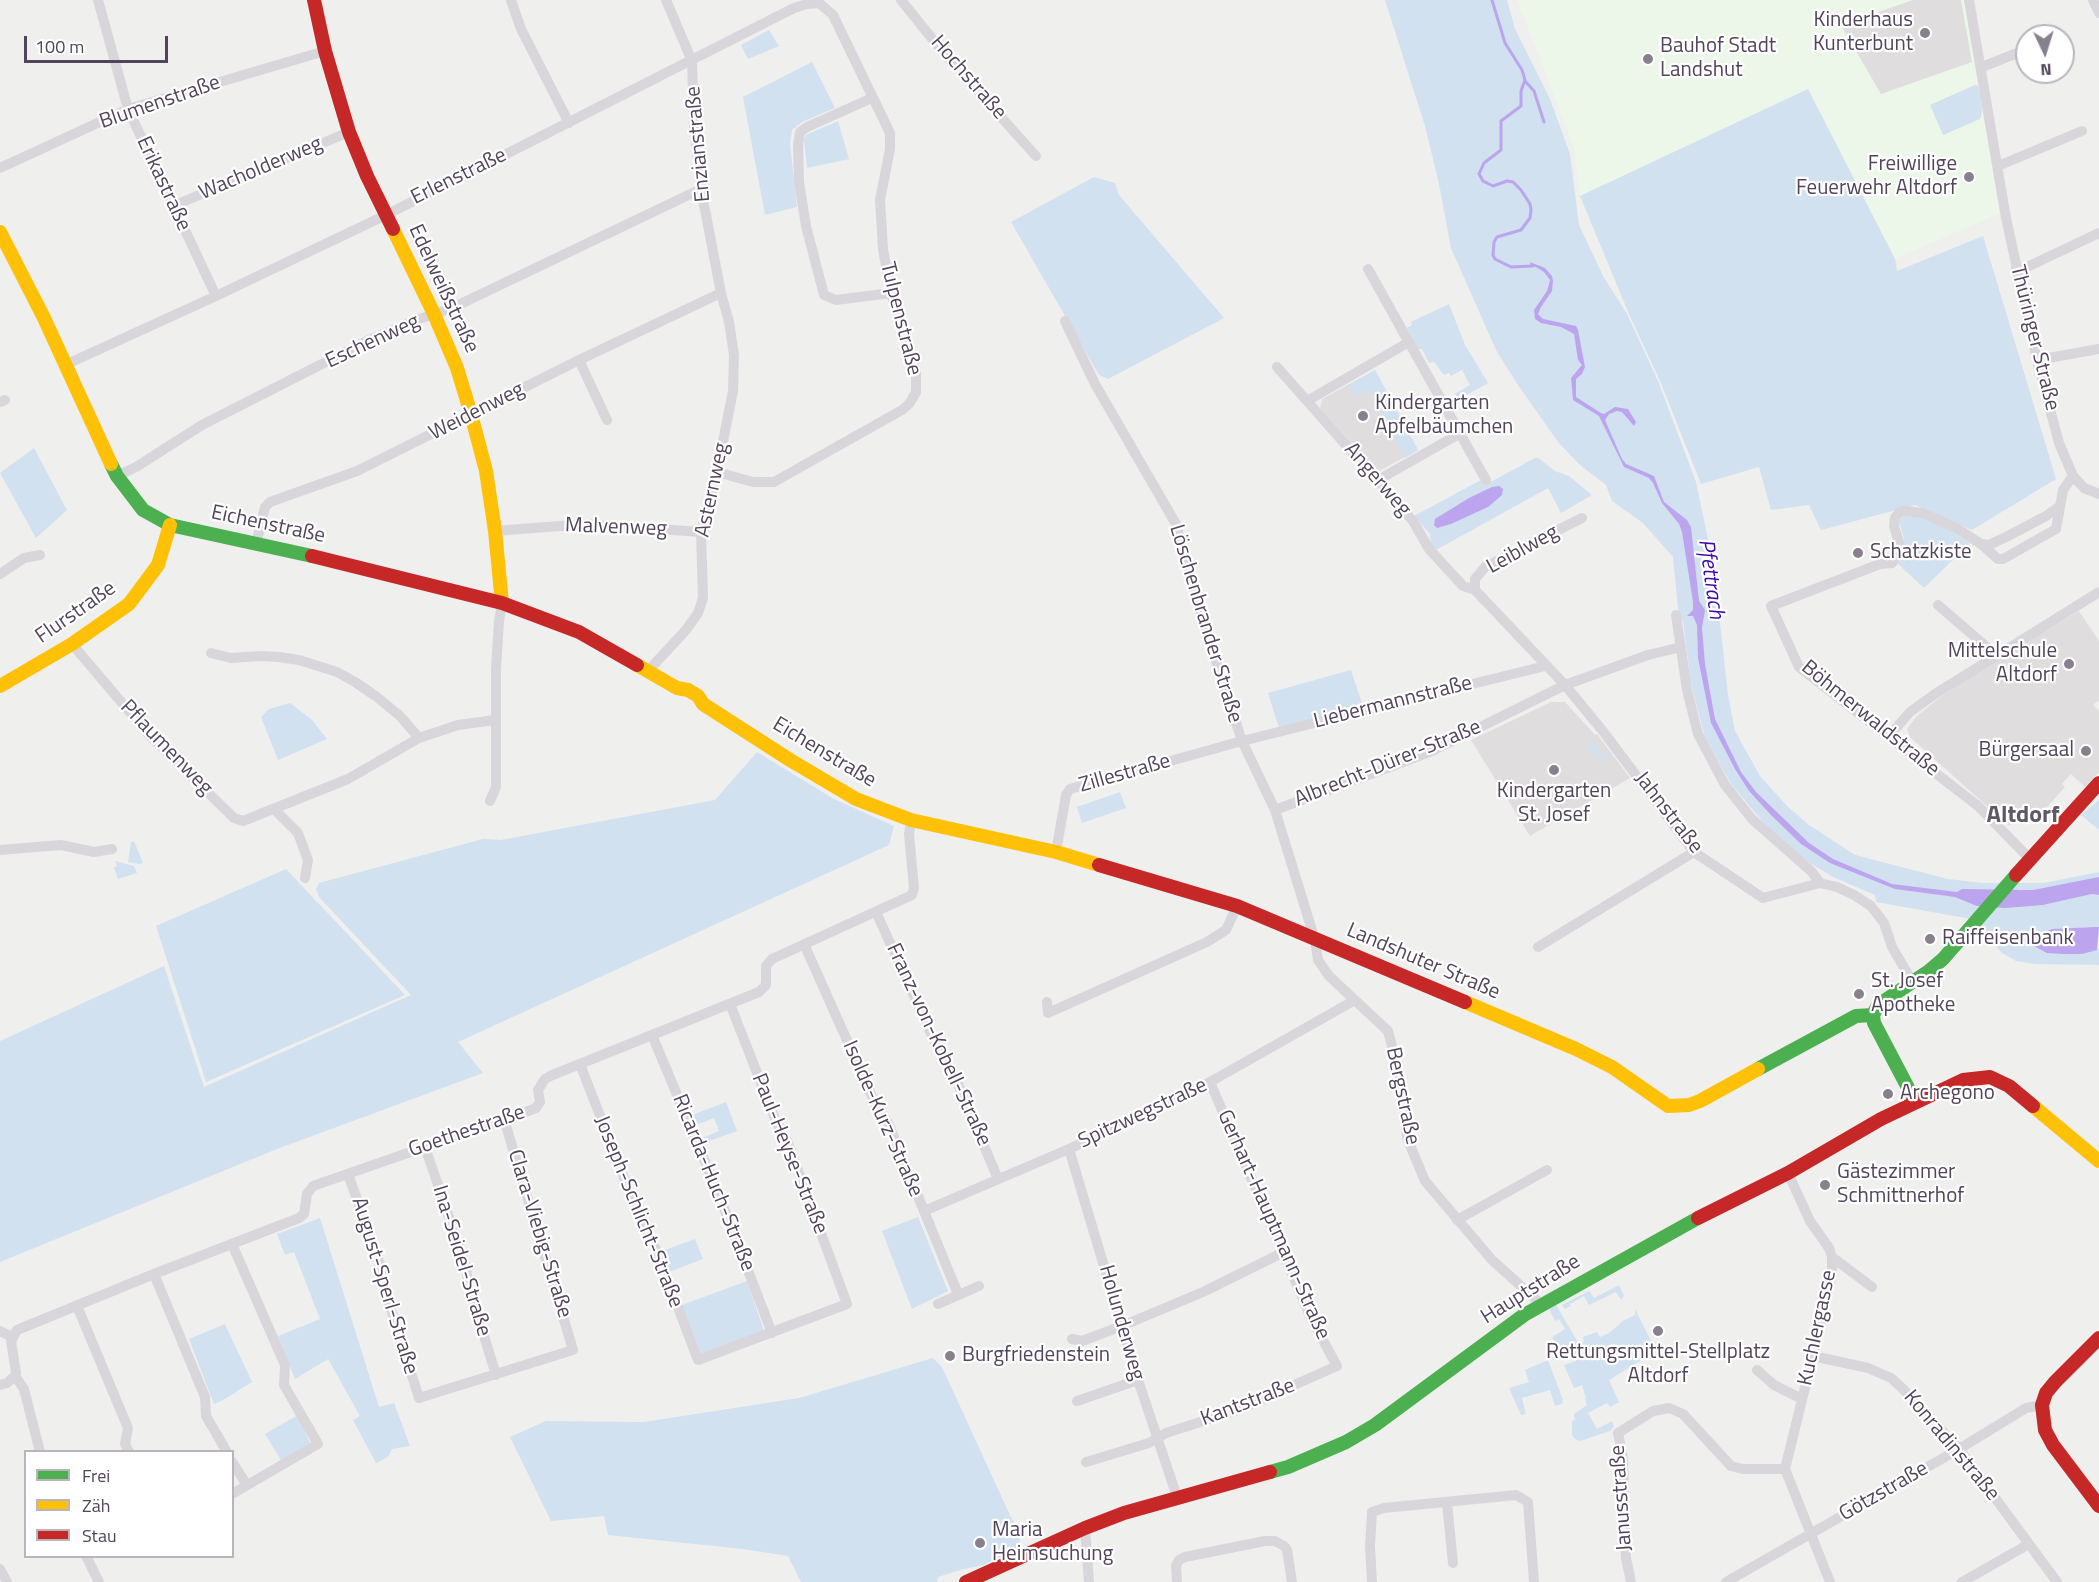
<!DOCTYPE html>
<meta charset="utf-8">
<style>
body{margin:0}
#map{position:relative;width:2099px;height:1582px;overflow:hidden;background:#efefee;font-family:"Titillium Web",sans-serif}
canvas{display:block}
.legend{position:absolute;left:24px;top:1450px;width:210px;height:108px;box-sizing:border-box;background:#fff;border:2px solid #bab5bd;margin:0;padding:8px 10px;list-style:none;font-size:18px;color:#52455b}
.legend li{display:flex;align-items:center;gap:12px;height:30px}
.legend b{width:30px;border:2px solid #bab5bd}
.north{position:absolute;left:2015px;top:24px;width:60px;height:60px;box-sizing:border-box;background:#fff;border:2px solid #bab5bd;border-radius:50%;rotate:176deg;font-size:16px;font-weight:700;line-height:24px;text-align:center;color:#52455b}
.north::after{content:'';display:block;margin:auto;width:21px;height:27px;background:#89808e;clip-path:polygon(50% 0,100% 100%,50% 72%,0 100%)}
.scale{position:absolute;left:24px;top:36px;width:144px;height:27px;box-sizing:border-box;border:3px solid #52455b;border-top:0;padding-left:8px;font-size:18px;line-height:21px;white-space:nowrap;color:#52455b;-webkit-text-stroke:4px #fff;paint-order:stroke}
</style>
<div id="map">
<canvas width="2099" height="1582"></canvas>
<ul class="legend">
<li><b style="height:8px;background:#4caf50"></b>Frei</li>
<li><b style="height:8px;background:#ffc107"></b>Zäh</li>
<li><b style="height:8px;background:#c62828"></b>Stau</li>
</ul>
<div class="north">N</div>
<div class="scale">100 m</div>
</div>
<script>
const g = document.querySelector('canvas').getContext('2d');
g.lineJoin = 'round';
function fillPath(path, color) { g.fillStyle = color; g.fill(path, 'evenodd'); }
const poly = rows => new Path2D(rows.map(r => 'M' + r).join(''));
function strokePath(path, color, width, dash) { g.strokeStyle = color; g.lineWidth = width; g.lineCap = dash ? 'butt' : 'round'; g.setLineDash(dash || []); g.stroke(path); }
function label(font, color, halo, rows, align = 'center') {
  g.font = font + ' "Titillium Web",sans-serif'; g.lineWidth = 4.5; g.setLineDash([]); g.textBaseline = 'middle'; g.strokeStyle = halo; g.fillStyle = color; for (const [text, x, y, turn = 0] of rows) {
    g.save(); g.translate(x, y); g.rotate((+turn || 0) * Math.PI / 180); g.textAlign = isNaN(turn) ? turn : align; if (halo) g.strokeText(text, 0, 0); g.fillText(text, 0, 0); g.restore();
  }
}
const commercial = poly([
 [1517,0,1966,0,2000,213,1895,259,1808,89,1580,196,1573,145]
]);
const education = poly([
 [1913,0,1961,0,1972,62,1881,94,1841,25],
 [1375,370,1418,450,1377,472,1320,409,1322,399],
 [2079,611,2099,641,2099,700,2093,705,2099,711,2099,772,2085,787,2071,774,2062,784,2065,787,2037,818,2026,808,2009,826,1910,737,1907,729,1916,717,1939,698,1976,673],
 [1551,702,1565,702,1595,735,1597,734,1630,778,1530,836,1471,740]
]);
const green = poly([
 [1385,0,1507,0,1515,29,1550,99,1570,154,1579,225,1603,276,1627,314,1658,381,1696,482,1714,568,1728,695,1735,731,1760,776,1788,807,1809,825,1855,855,1948,879,1982,883,2044,883,2099,872,2099,877,2079,882,2033,890,2018,889,2018,906,2043,905,2092,894,2099,895,2099,927,2076,928,2097,950,2099,949,2099,965,2035,964,2016,961,2002,953,1988,938,1984,933,1985,928,1977,920,1876,902,1875,895,1833,877,1798,856,1769,829,1731,784,1705,737,1691,684,1683,620,1679,618,1673,557,1643,523,1612,501,1606,485,1580,465,1558,442,1516,382,1496,350,1451,248,1439,184,1425,126],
 [769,30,779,46,748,59,741,45],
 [812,62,835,108,802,122,792,130,790,144,797,207,765,215,743,97],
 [1975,85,1978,86,1981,98,1982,113,1980,119,1943,135,1930,105],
 [1808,89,1895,259,1897,271,1983,236,2056,479,1972,530,1915,505,1821,530,1809,505,1771,510,1759,467,1701,484,1661,383,1629,314,1580,196],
 [838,121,849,159,807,168,804,140,806,135],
 [1094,177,1115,183,1119,195,1224,318,1108,379,1099,375,1011,222],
 [1449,304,1465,345,1488,383,1458,400,1455,394,1470,385,1462,370,1451,376,1449,373,1444,375,1434,362,1429,363,1422,349,1418,349,1407,328,1412,325,1411,322],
 [1375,370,1418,450,1405,458,1369,390,1355,396,1349,385],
 [34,448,67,510,36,538,0,473],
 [1535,458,1538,458,1555,471,1569,476,1592,495,1561,513,1548,488,1436,550,1431,545,1430,534,1414,516,1481,480,1485,485],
 [1904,516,1922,517,1941,524,1970,543,1924,588,1898,564,1903,551,1904,539,1899,521],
 [1351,670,1363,706,1279,728,1268,693],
 [290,703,312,720,327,739,278,760,261,717,269,709],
 [1592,741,1604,757,1611,752,1612,755,1599,762,1588,744],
 [757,752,834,799,894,826,889,845,458,1042,483,1073,277,1149,0,1262,0,1041,164,966,204,1087,411,995,319,897,316,889,319,883,483,839,501,840,715,800],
 [1120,792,1126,808,1082,823,1077,807],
 [2099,800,2099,830,2081,815],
 [134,841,143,863,140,864,128,862,131,842],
 [115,861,134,866,137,873,118,879,114,868,117,866],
 [286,869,405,995,206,1082,156,926],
 [726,1102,737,1131,704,1143,702,1138,719,1131,714,1118,696,1125,692,1115],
 [918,1217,948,1291,912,1309,882,1231],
 [320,1218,379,1407,394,1403,410,1446,392,1449,388,1457,376,1463,353,1420,360,1416,328,1359,295,1379,278,1336,320,1319,294,1252,285,1255,277,1234],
 [695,1239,703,1259,669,1272,662,1251],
 [747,1281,764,1331,701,1354,682,1305],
 [1619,1285,1624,1296,1621,1300,1616,1292,1589,1305,1584,1296,1570,1304,1571,1306,1565,1309,1562,1305,1589,1291,1594,1298],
 [1556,1305,1579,1344,1584,1342,1583,1337,1597,1332,1600,1337,1609,1333,1623,1321,1635,1315,1635,1309,1656,1351,1609,1380,1619,1402,1610,1407,1607,1403,1588,1413,1597,1429,1612,1421,1614,1427,1610,1431,1580,1441,1575,1439,1572,1435,1572,1421,1575,1420,1574,1414,1587,1405,1585,1399,1586,1398,1582,1385,1574,1388,1564,1365,1576,1361,1572,1350,1562,1353,1552,1337,1565,1329,1559,1319,1555,1321,1549,1309],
 [225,1324,252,1382,223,1400,214,1404,189,1339],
 [933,1358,942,1367,1020,1537,1019,1544,1014,1550,984,1565,964,1569,938,1577,937,1582,801,1582,788,1556,743,1549,608,1535,604,1516,551,1521,510,1437,546,1421,644,1422,799,1398],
 [1548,1360,1563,1400,1562,1404,1555,1406,1550,1390,1522,1398,1526,1414,1521,1415,1509,1388,1529,1382,1525,1370],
 [298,1415,310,1443,282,1462,265,1434]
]);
const water = poly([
 [1530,262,1545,268,1552,276,1553,281,1552,291,1541,307,1538,314,1543,319,1576,326,1578,330,1585,367,1582,374,1576,379,1576,397,1601,413,1604,414,1615,407,1628,409,1636,422,1634,426,1622,412,1617,411,1609,414,1605,420,1622,459,1626,464,1654,476,1664,502,1687,520,1691,527,1699,601,1705,610,1702,628,1705,664,1715,719,1741,772,1756,792,1809,843,1833,859,1892,884,1957,892,1962,889,2033,890,2099,877,2099,895,2092,894,2043,905,2005,908,1977,906,1955,897,1895,889,1830,863,1801,844,1771,815,1749,791,1735,769,1711,723,1698,658,1697,625,1693,616,1687,616,1693,610,1693,602,1682,532,1679,524,1662,503,1653,483,1649,478,1624,467,1599,416,1573,400,1571,378,1582,365,1578,360,1574,334,1561,327,1541,323,1535,319,1534,310,1547,291,1550,280,1544,272,1536,267,1531,266],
 [1499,486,1503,489,1502,495,1488,507,1451,524,1437,528,1434,525,1435,519,1469,498,1492,487],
 [2094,927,2099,927,2097,950,2082,954,2063,954,2047,953,2034,946,2041,934,2052,929]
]);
const stream = poly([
 [1492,0,1505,43,1522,70,1525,80,1521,91,1521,106,1501,121,1501,150,1484,163,1479,174,1483,181,1493,186,1507,181,1513,182,1521,190,1530,204,1531,210,1530,218,1521,230,1497,237,1494,242,1493,255,1495,259,1511,267,1533,266],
 [1525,81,1534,91,1544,122]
]);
const street = poly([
 [98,0,128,109,216,296],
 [511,0,521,29,569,123],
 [901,0,947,57,1036,156],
 [1969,0,2006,218,2037,360,2059,443,2073,476,2084,488,2099,494],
 [2093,0,2099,13],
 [1982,67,2027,49],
 [872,98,807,127,800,132,798,145,799,182,806,226,824,295,836,300,891,293],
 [1998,166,2082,131],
 [0,168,128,109,325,51],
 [173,206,349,132],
 [2016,268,2027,267,2099,233],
 [1368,269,1486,480],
 [1065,321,1095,384,1176,524,1202,619,1242,741,1275,810,1315,940,1318,960,1329,976,1388,1031,1401,1081,1407,1138,1425,1181,1492,1260,1542,1305],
 [579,360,607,420],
 [2037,360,2099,349],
 [65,365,216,296,386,215,794,8,807,4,819,3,833,15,890,133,890,149,880,200,883,249,891,293,910,355,916,370,916,392,909,404,902,410,774,482,753,482,717,472],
 [1277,367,1413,521,1429,549,1463,586,1475,590],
 [1307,401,1409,342],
 [0,402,5,400],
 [117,476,136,467,202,425,373,338,416,320,452,308,701,189],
 [1378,480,1459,434],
 [495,531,585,524,701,532],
 [256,544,265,507,270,502,357,471,579,360,721,293],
 [1981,544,1989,545,2008,536,2046,516,2060,506],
 [0,574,24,558,40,555],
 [1475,590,1565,685,1602,730,1694,852,1763,898,1820,883,1837,887,1854,895,1871,906,1884,923,1892,947,1912,981],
 [1475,590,1475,579,1485,567,1582,518],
 [1938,605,1996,655],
 [1676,615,1687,690,1698,734,1725,785,1752,819,1812,872,1820,883],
 [72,644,151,737,234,818,243,821,348,779,419,738,458,725,495,720],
 [211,653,231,658,260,656,279,657,299,660,337,672,355,682,377,697,400,716,419,738],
 [648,671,686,630,698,613,703,598,701,532,717,472,733,391,734,355,729,322,721,293,701,189,694,127,692,61,666,0],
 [1889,736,1910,712,1935,694,2099,592],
 [490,801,496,787,496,669,499,621,502,603],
 [274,809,298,833,308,860,305,878],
 [1275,810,1432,751,1565,685,1648,655,1681,647],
 [0,850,61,845,94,852,112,849],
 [1056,852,1066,795,1070,789,1242,741,1545,666],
 [2030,859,1978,806,1799,667,1771,606,1880,564,1892,563,1898,555,1900,546,1894,526,1895,518,1900,512,1906,511,1923,513,1958,529,1981,544,1998,559,2003,559,2056,529,2063,490,2073,476],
 [876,912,937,1047,953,1072,998,1179],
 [804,944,875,1103,888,1123,958,1294],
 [1538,947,1694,852],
 [1047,1002,1048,1013,1207,942,1226,930,1237,906],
 [652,1035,719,1195,772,1333],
 [580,1064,643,1227,655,1247,698,1360,847,1304,788,1143,776,1121,730,1004],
 [425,1147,465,1264,469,1287,496,1375],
 [1069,1149,1138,1380,1177,1497],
 [1788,1173,1810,1221,1829,1248,1832,1257,1872,1287],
 [348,1174,381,1267,384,1287,419,1398,573,1350,504,1119],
 [924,1211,1069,1149,1210,1082,1355,1000],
 [1457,1220,1547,1170],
 [232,1244,285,1365,284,1385,318,1444,232,1494],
 [154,1274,205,1397,206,1416,227,1452],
 [938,1304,979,1286],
 [77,1306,128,1428,125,1444,129,1452],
 [0,1331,12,1337],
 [1072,1339,1082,1341,1122,1326,1203,1292,1284,1252],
 [1813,1356,1868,1368,1891,1378,1903,1389,1959,1449,2057,1582],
 [1757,1370,1774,1385,1802,1399],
 [15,1376,24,1389,40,1452],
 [0,1385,7,1383,15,1376,16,1373,11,1341,17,1330,154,1274,299,1218,304,1214,307,1194,313,1186,528,1111,536,1108,540,1102,538,1090,545,1079,550,1076,759,992,766,985,766,966,772,959,912,895,914,888,909,834,911,820],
 [1077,1401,1138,1380],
 [232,1462,247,1485],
 [1086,1462,1149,1443,1166,1433,1238,1410,1337,1366,1311,1318,1210,1082],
 [1447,1503,1453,1563],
 [1085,1528,1089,1582],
 [86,1556,99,1582],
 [0,1569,7,1582],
 [1177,1582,1176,1566,1179,1560,1185,1557,1265,1541,1275,1541,1284,1546,1287,1550,1292,1582],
 [1372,1582,1370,1546,1372,1512,1384,1508,1516,1495,1528,1502,1534,1582],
 [1631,1582,1626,1558,1623,1458,1618,1433,1653,1411,1669,1408,1683,1414,1731,1466,1743,1469,1785,1469],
 [1726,1582,1959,1449,2026,1408,2042,1405],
 [1830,1582,1785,1469,1824,1310,1832,1271,1832,1257],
 [1962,1582,2029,1544]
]);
const fast = poly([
 [111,464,117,476,143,510,170,525,312,556],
 [1758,1069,1856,1016,1873,1015],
 [1915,1101,1874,1023,1873,1015,1878,1005,1929,971,1943,959,2016,875],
 [1270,1472,1288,1467,1346,1442,1375,1425,1524,1315,1698,1218]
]);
const slow = poly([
 [393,229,434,314,457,368,471,414,486,471,495,531,502,603],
 [0,232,44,318,111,464],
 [637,665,677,688,688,690,698,696,703,704,790,760,856,799,911,820,1056,852,1099,865],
 [0,686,72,644,129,604,158,565,170,525],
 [1465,1002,1576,1049,1612,1067,1668,1106,1689,1105,1700,1101,1758,1069],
 [2033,1106,2099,1161]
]);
const jam = poly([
 [314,0,325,51,349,132,367,176,393,229],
 [312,556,502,603,579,632,637,665],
 [1099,865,1237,906,1465,1002],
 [2016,875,2099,783],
 [1698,1218,1788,1173,1881,1119,1963,1080,1990,1077,2009,1086,2033,1106],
 [2099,1338,2055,1382,2046,1393,2042,1405,2045,1430,2053,1445,2099,1506],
 [966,1582,1085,1528,1124,1513,1270,1472]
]);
const markers = [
 [1925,33,6,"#89808e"],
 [1648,59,6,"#89808e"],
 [1969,177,6,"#89808e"],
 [1363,416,6,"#89808e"],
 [1858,553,6,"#89808e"],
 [2069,664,6,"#89808e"],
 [2086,751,6,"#89808e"],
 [1554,770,6,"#89808e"],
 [1930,939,6,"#89808e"],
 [1859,994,6,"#89808e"],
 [1888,1094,6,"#89808e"],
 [1825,1185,6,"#89808e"],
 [1658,1331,6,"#89808e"],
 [950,1356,6,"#89808e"],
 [980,1543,6,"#89808e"]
];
const poiNames = [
 ["Kinderhaus",1913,21,"right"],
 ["Kunterbunt",1913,45,"right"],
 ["Bauhof Stadt",1660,47],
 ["Landshut",1660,71],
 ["Freiwillige",1957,165,"right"],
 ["Feuerwehr Altdorf",1957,189,"right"],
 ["Kindergarten",1375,404],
 ["Apfelbäumchen",1375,428],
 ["Schatzkiste",1870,553],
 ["Mittelschule",2057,652,"right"],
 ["Altdorf",2057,676,"right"],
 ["Bürgersaal",2074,751,"right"],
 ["Kindergarten",1554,792,"center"],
 ["St. Josef",1554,816,"center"],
 ["Raiffeisenbank",1942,939],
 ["St. Josef",1871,982],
 ["Apotheke",1871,1006],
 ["Archegono",1900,1094],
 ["Gästezimmer",1837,1173],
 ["Schmittnerhof",1837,1197],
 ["Rettungsmittel-Stellplatz",1658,1353,"center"],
 ["Altdorf",1658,1377,"center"],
 ["Burgfriedenstein",962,1356],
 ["Maria",992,1531],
 ["Heimsuchung",992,1555]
];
const streetNames = [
 ["Hochstraße",968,78,49],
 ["Blumenstraße",160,103,-19],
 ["Enzianstraße",699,144,-95],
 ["Wacholderweg",261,169,-23],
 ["Erlenstraße",459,177,-26],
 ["Erikastraße",163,184,65],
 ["Edelweißstraße",443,289,65],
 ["Tulpenstraße",900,319,76],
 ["Thüringer Straße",2034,338,76],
 ["Eschenweg",373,342,-25],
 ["Weidenweg",477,412,-27],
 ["Angerweg",1377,480,49],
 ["Asternweg",713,490,-78],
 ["Eichenstraße",268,525,12],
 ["Malvenweg",616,528,2],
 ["Leiblweg",1523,550,-29],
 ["Flurstraße",76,613,-35],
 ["Löschenbrander Straße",1205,624,73],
 ["Liebermannstraße",1393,703,-14],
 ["Böhmerwaldstraße",1870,719,39],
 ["Pflaumenweg",166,748,46],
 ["Eichenstraße",824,753,31],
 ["Albrecht-Dürer-Straße",1388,764,-22],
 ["Zillestraße",1125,774,-16],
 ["Jahnstraße",1668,813,52],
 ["Landshuter Straße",1423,962,23],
 ["Franz-von-Kobell-Straße",938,1045,65],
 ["Bergstraße",1402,1096,78],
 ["Spitzwegstraße",1143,1114,-25],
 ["Isolde-Kurz-Straße",882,1119,66],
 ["Goethestraße",467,1132,-19],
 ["Paul-Heyse-Straße",789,1154,68],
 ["Ricarda-Huch-Straße",713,1183,68],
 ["Joseph-Schlicht-Straße",638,1212,68],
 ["Gerhart-Hauptmann-Straße",1273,1225,66],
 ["Clara-Viebig-Straße",539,1234,73],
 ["Ina-Seidel-Straße",461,1261,73],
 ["August-Sperl-Straße",384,1286,73],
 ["Hauptstraße",1531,1290,-32],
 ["Holunderweg",1121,1323,74],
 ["Kuchlergasse",1818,1328,-78],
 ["Kantstraße",1248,1403,-21],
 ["Konradinstraße",1951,1446,50],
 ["Götzstraße",1884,1492,-30],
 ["Janusstraße",1622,1498,-94]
];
const waterNames = [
 ["Pfettrach",1710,579,82]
];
const quarterNames = [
 ["Altdorf",2023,816]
];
fillPath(commercial, '#ecf6e9');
fillPath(education, '#dfddde');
fillPath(green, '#d1e1ef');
fillPath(water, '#bca5ee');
strokePath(stream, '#bca5ee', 3);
strokePath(street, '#d9d6db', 10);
strokePath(fast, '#4caf50', 14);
strokePath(slow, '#ffc107', 14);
strokePath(jam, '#c62828', 14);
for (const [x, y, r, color] of markers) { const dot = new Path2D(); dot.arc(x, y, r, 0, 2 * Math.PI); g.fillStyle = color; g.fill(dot); strokePath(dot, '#fff', 2); }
label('21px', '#52455b', '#fff', poiNames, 'left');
label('21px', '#52455b', '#fff', streetNames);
label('italic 22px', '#3c08aa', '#fff', waterNames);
label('bold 24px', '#5f5a62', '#fff', quarterNames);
</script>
